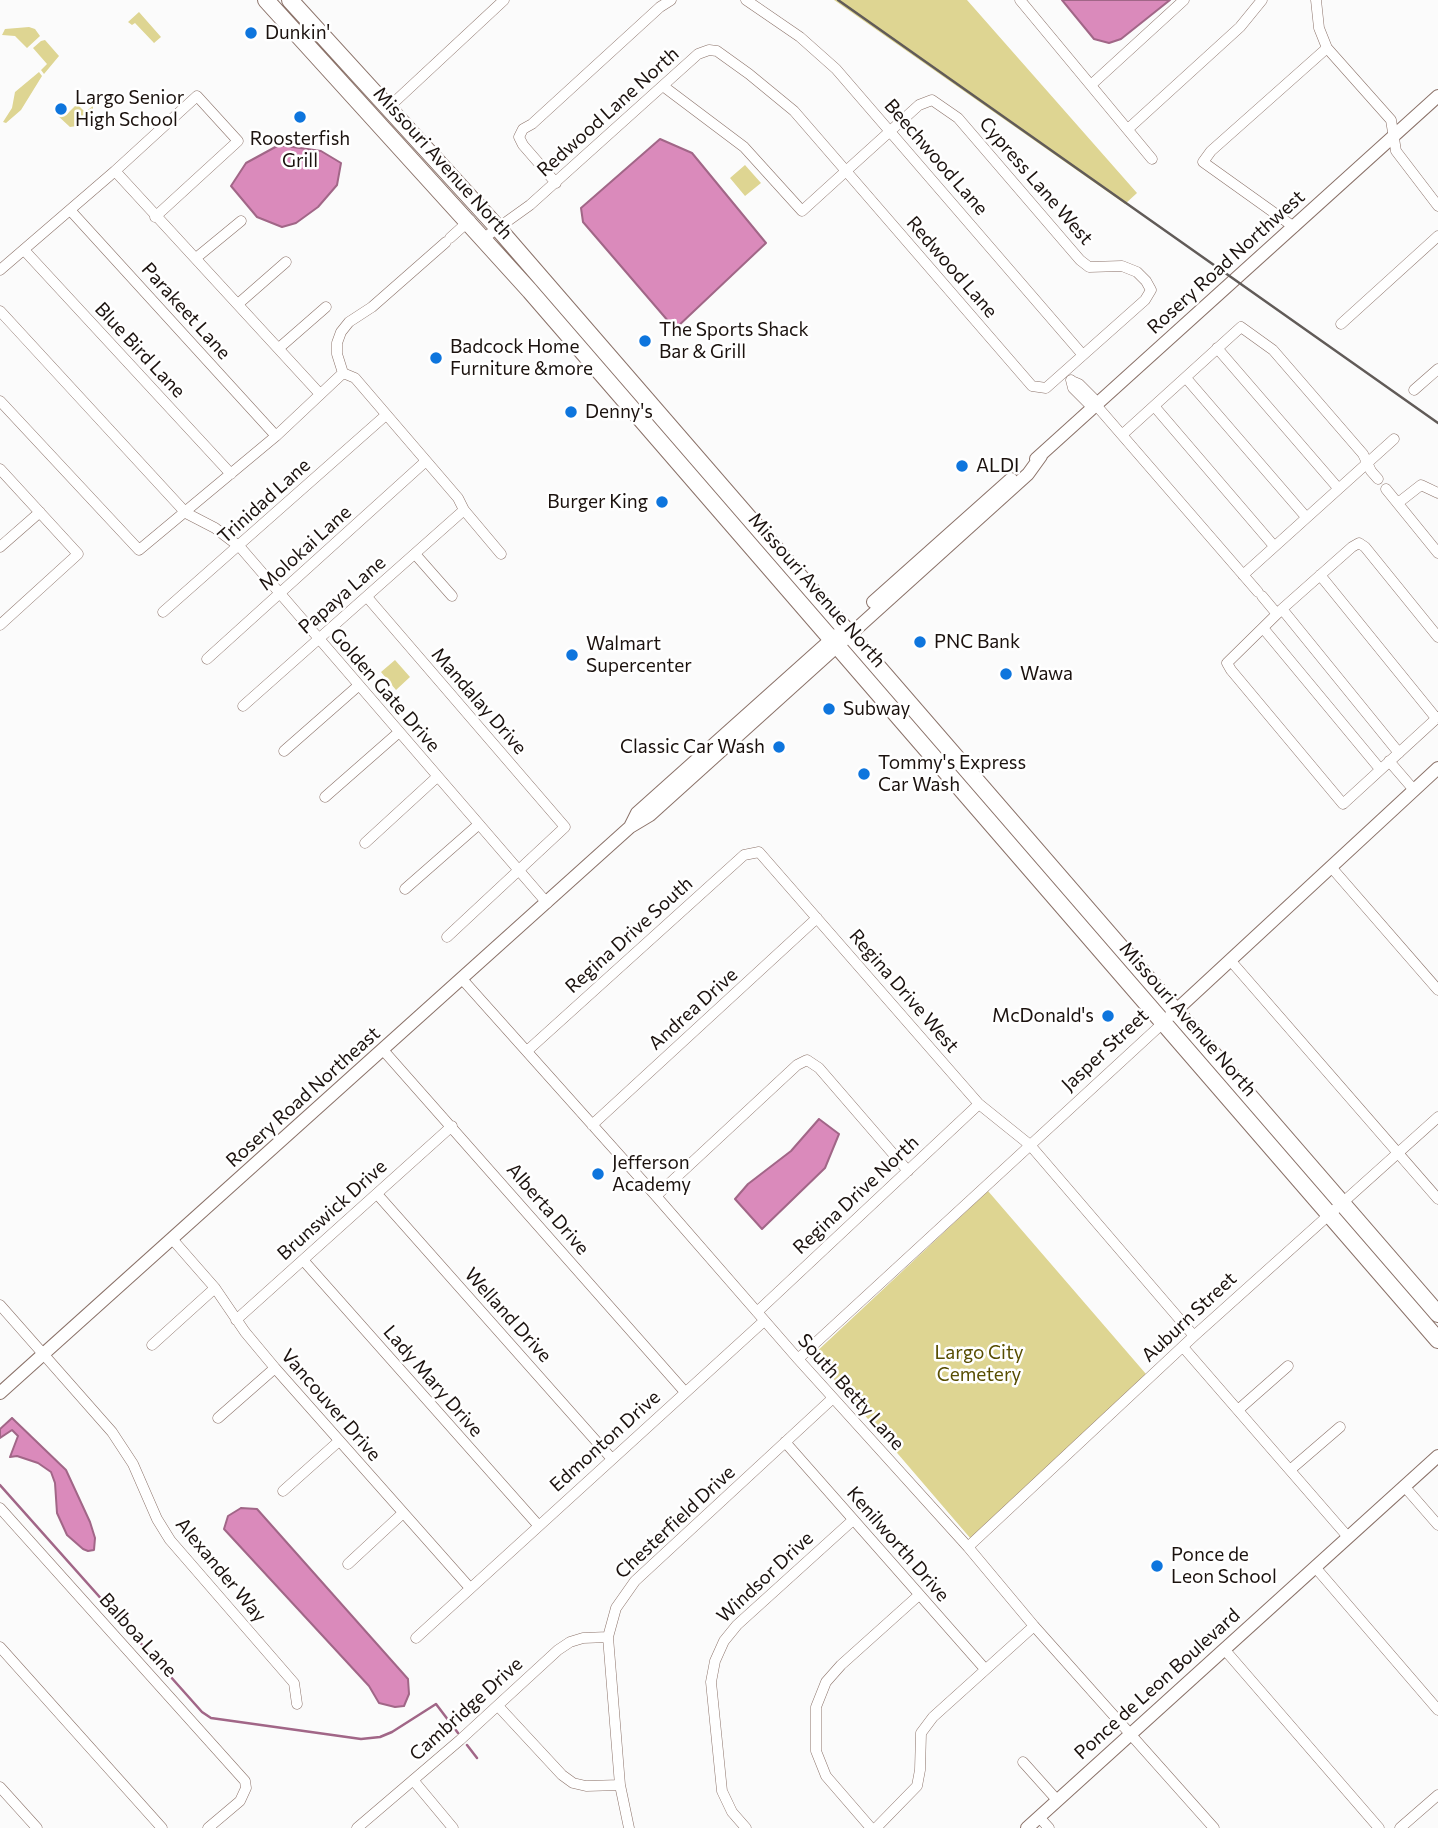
<!DOCTYPE html>
<style>
body{margin:0}
canvas{display:block;background:#fbfbfb}
</style>
<canvas width="1438" height="1828"></canvas>
<script>
const g = document.querySelector('canvas').getContext('2d');
g.lineJoin = 'round';
function fillPath(path, color) { g.fillStyle = color; g.fill(path, 'evenodd'); }
const poly = rows => new Path2D(rows.map(r => 'M' + r).join(''));
function strokePath(path, color, width, dash) { g.strokeStyle = color; g.lineWidth = width; g.lineCap = dash ? 'butt' : 'round'; g.setLineDash(dash || []); g.stroke(path); }
function label(font, color, halo, rows, align = 'center') {
  g.font = font + ' Commissioner,sans-serif'; g.lineWidth = 5; g.setLineDash([]); g.textBaseline = 'middle'; g.strokeStyle = halo; g.fillStyle = color; for (const [text, x, y, turn = 0] of rows) {
    g.save(); g.translate(x, y); g.rotate((+turn || 0) * Math.PI / 180); g.textAlign = isNaN(turn) ? turn : align; if (halo) g.strokeText(text, 0, 0); g.fillText(text, 0, 0); g.restore();
  }
}
const green = poly([
 [834,0,967,0,1137,193,1125,204],
 [139,12,161,37,154,43,135,23,132,25,128,22],
 [29,27,35,29,40,36,27,48,15,36,2,35,5,29],
 [45,40,59,56,44,74,41,70,47,64,33,48,41,41],
 [39,72,42,76,21,110,6,123,3,122,12,108,15,92],
 [77,104,85,112,93,106,93,109,77,126,70,127,57,115,63,110,67,114],
 [745,165,761,183,745,196,730,178],
 [395,660,410,677,396,690,381,672],
 [988,1191,1146,1374,971,1539,813,1355]
]);
const water = poly([
 [1062,0,1170,0,1121,39,1109,43,1094,39,1062,0],
 [660,139,692,153,766,243,675,329,583,222,581,208,660,139],
 [279,145,321,151,341,163,337,185,318,207,296,223,282,227,257,217,231,186,246,163,279,145],
 [819,1119,839,1134,825,1168,762,1229,735,1199,748,1184,791,1151,819,1119],
 [12,1418,66,1470,90,1522,95,1538,94,1550,88,1551,83,1549,67,1535,57,1513,55,1483,51,1472,38,1463,17,1456,10,1457,18,1436,12,1430,0,1438,0,1429,12,1418],
 [241,1508,257,1509,408,1679,409,1694,404,1706,395,1707,379,1703,369,1686,224,1529,228,1516,241,1508]
]);
const stream = poly([
 [0,1485,202,1712,211,1718,361,1739,380,1737,392,1732,436,1704,458,1733],
 [467,1745,477,1758]
]);
const minor = poly([
 [746,0,800,37,836,69,1082,354],
 [1020,0,1152,159],
 [1316,0,1319,28,1327,48,1391,120,1396,151,1438,206],
 [1091,85,1184,0],
 [388,108,504,0],
 [1128,129,1240,27,1262,0],
 [115,171,320,394],
 [556,183,523,145,519,137,523,129,532,124,660,7,671,0],
 [70,210,276,436],
 [1294,227,1203,162,1211,151,1327,48],
 [450,238,470,220],
 [484,238,530,205,698,54,709,50,717,51,749,74,794,111,846,171,1032,386,1046,388,1145,300,1151,290,1146,281,1137,272,1122,266,1089,267,1080,260,958,118,932,100,919,105,846,171,802,211,744,147,663,86],
 [24,250,231,474],
 [196,258,241,221],
 [0,270,115,171,197,96,238,141,155,217],
 [238,304,286,262],
 [0,311,186,513,215,528,240,547,547,903],
 [1341,324,1438,236],
 [279,348,326,307],
 [1217,348,1338,488],
 [343,373,355,378,458,498,464,510,501,554],
 [343,373,337,354,337,343,341,332,349,322,372,307,446,242],
 [1186,378,1306,517],
 [1071,380,1073,388,1088,403,1096,405],
 [1072,381,1079,384,1093,398,1096,405,1258,592],
 [1414,390,1438,369],
 [0,401,139,550,276,436,343,373],
 [1154,406,1274,546],
 [1123,434,1241,327,1273,350,1363,454,1371,471,1378,479],
 [0,469,78,554,0,625],
 [1386,489,1438,553],
 [1398,503,1421,485,1438,493],
 [0,547,40,512],
 [415,554,452,596],
 [1243,575,1394,439],
 [1320,575,1436,718],
 [1262,596,1277,614],
 [367,597,565,827,447,937],
 [1282,609,1399,753],
 [163,612,386,415],
 [1263,628,1380,769],
 [1438,637,1365,547,1359,543,1352,547,1282,609,1227,663,1231,670,1343,804,1438,717],
 [207,659,426,461],
 [243,706,464,510],
 [284,751,358,686],
 [1389,761,1414,790],
 [325,797,398,733],
 [365,843,437,777],
 [1331,867,1438,990],
 [405,889,478,825],
 [1230,960,1438,1199],
 [462,979,656,1196,798,1359,968,1547,1034,1626,1214,1828],
 [383,1050,685,1392],
 [527,1051,744,855,759,852,979,1104,1030,1145,1194,1336],
 [592,1125,817,918],
 [377,1194,612,1459],
 [656,1196,797,1065,807,1060,819,1068,908,1171],
 [173,1240,215,1288,245,1332,275,1368,470,1588],
 [303,1260,538,1525],
 [0,1305,112,1432,133,1464,157,1519,170,1540,294,1683,297,1704],
 [757,1312,979,1104],
 [236,1320,452,1126],
 [152,1345,215,1288],
 [1183,1347,1348,1537],
 [798,1359,1163,1023],
 [1238,1410,1288,1366],
 [218,1418,275,1368],
 [785,1442,985,1669],
 [1290,1470,1340,1427],
 [1404,1486,1438,1525],
 [283,1491,339,1441],
 [0,1508,245,1781,246,1788,240,1801,208,1828],
 [968,1547,1194,1336,1438,1117],
 [348,1564,403,1513],
 [1315,1567,1438,1710],
 [416,1638,764,1321],
 [0,1647,162,1828],
 [1224,1649,1379,1828],
 [498,1706,562,1775,573,1783,586,1786,620,1785],
 [1023,1762,1057,1800],
 [413,1780,453,1828],
 [0,1787,37,1828],
 [1039,1817,1049,1828],
 [357,1828,460,1740,558,1650,570,1642,583,1638,608,1637],
 [629,1828,620,1785,608,1637,616,1608,635,1581,833,1398],
 [746,1828,732,1812,722,1791,711,1682,715,1661,724,1641,737,1625,853,1520],
 [871,1828,826,1776,816,1751,816,1707,826,1682,841,1665,919,1595],
 [876,1828,917,1786,920,1770,921,1733,933,1717,1034,1626],
 [1400,1828,1438,1795]
]);
const tertiary = poly([
 [1036,459,1438,96],
 [873,602,1011,479],
 [630,827,637,813,836,635],
 [1171,1015,1438,768],
 [0,1393,630,827,650,815,1028,474,1041,456],
 [1027,1828,1438,1456]
]);
const primary = poly([
 [266,0,530,291,1438,1340],
 [290,0,497,227,1438,1314]
]);
const rail = poly([
 [838,0,1438,423]
]);
const markers = [
 [251,33,7,"#0e75dd"],
 [61,109,7,"#0e75dd"],
 [300,117,7,"#0e75dd"],
 [645,341,7,"#0e75dd"],
 [436,358,7,"#0e75dd"],
 [571,412,7,"#0e75dd"],
 [962,466,7,"#0e75dd"],
 [662,502,7,"#0e75dd"],
 [920,642,7,"#0e75dd"],
 [572,655,7,"#0e75dd"],
 [1006,674,7,"#0e75dd"],
 [829,709,7,"#0e75dd"],
 [779,747,7,"#0e75dd"],
 [864,774,7,"#0e75dd"],
 [1108,1016,7,"#0e75dd"],
 [598,1174,7,"#0e75dd"],
 [1157,1566,7,"#0e75dd"]
];
const poiNames = [
 ["Dunkin'",265,33],
 ["Largo Senior",75,98],
 ["High School",75,120],
 ["Roosterfish",300,139,"center"],
 ["Grill",300,161,"center"],
 ["The Sports Shack",659,330],
 ["Bar & Grill",659,352],
 ["Badcock Home",450,347],
 ["Furniture &more",450,369],
 ["Denny's",585,412],
 ["ALDI",976,466],
 ["Burger King",648,502,"right"],
 ["PNC Bank",934,642],
 ["Walmart",586,644],
 ["Supercenter",586,666],
 ["Wawa",1020,674],
 ["Subway",843,709],
 ["Classic Car Wash",765,747,"right"],
 ["Tommy's Express",878,763],
 ["Car Wash",878,785],
 ["McDonald's",1094,1016,"right"],
 ["Jefferson",612,1163],
 ["Academy",612,1185],
 ["Ponce de",1171,1555],
 ["Leon School",1171,1577]
];
const streetNames = [
 ["Redwood Lane North",608,112,-42],
 ["Beechwood Lane",936,157,49],
 ["Missouri Avenue North",443,163,48],
 ["Cypress Lane West",1036,181,49],
 ["Rosery Road Northwest",1226,262,-42],
 ["Redwood Lane",952,267,49],
 ["Parakeet Lane",186,311,48],
 ["Blue Bird Lane",140,350,47],
 ["Trinidad Lane",264,501,-42],
 ["Molokai Lane",305,548,-42],
 ["Missouri Avenue North",817,590,49],
 ["Papaya Lane",342,595,-41],
 ["Golden Gate Drive",385,690,49],
 ["Mandalay Drive",479,701,49],
 ["Regina Drive South",629,935,-42],
 ["Regina Drive West",904,991,49],
 ["Andrea Drive",693,1009,-42],
 ["Missouri Avenue North",1188,1019,49],
 ["Jasper Street",1105,1050,-43],
 ["Rosery Road Northeast",303,1097,-42],
 ["Regina Drive North",856,1195,-43],
 ["Alberta Drive",548,1209,49],
 ["Brunswick Drive",332,1210,-42],
 ["Welland Drive",508,1315,48],
 ["Auburn Street",1189,1317,-43],
 ["Lady Mary Drive",433,1381,49],
 ["South Betty Lane",851,1392,48],
 ["Vancouver Drive",331,1405,49],
 ["Edmonton Drive",605,1441,-42],
 ["Chesterfield Drive",675,1522,-43],
 ["Kenilworth Drive",898,1544,49],
 ["Alexander Way",221,1570,50],
 ["Windsor Drive",765,1577,-43],
 ["Balboa Lane",138,1635,48],
 ["Ponce de Leon Boulevard",1157,1684,-42],
 ["Cambridge Drive",466,1709,-42]
];
const parkNames = [
 ["Largo City",979,1353],
 ["Cemetery",979,1375]
];
fillPath(green, '#ded592');
fillPath(water, '#da8abb');
strokePath(water, '#a16687', 2);
strokePath(stream, '#a16687', 2.5);
strokePath(minor, '#8b7269', 11);
strokePath(tertiary, '#8b7269', 14);
strokePath(primary, '#8b7269', 18);
strokePath(minor, '#fff', 10);
strokePath(tertiary, '#fff', 12);
strokePath(primary, '#fff', 16);
strokePath(rail, '#615b58', 2.5);
for (const [x, y, r, color] of markers) { const dot = new Path2D(); dot.arc(x, y, r, 0, 2 * Math.PI); g.fillStyle = color; g.fill(dot); strokePath(dot, '#fff', 2.5); }
label('19px', '#1b120e', '#fff', poiNames, 'left');
label('19px', '#1b120e', '#fff', streetNames);
label('19px', '#574d01', '#fff', parkNames);
</script>
